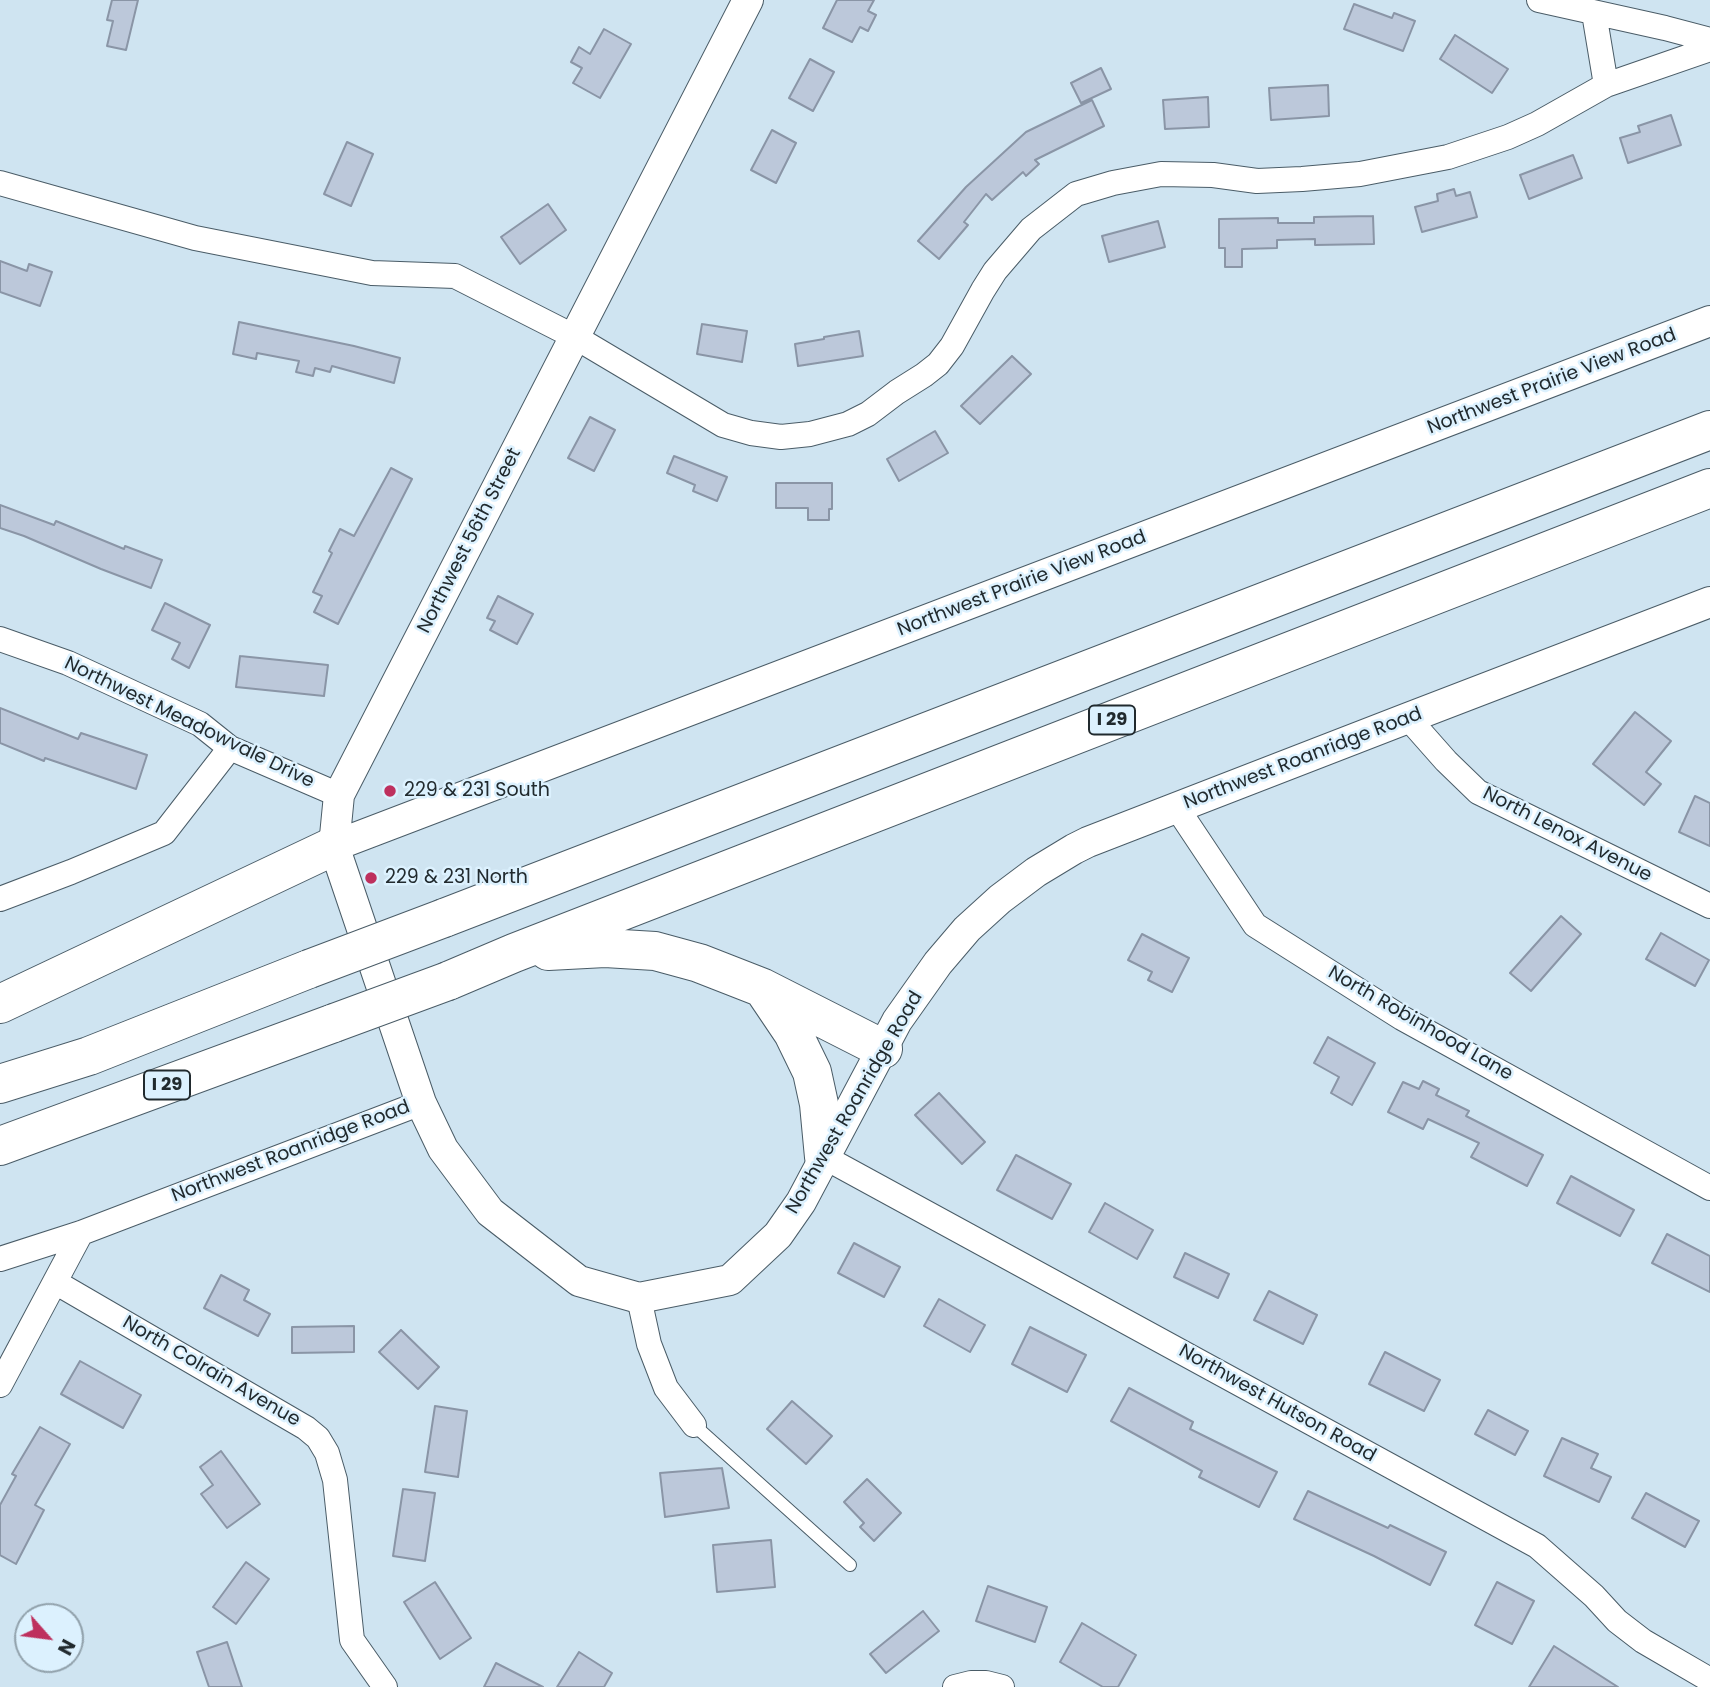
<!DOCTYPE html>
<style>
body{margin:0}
#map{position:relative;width:1710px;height:1687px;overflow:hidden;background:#cfe4f1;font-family:Poppins,sans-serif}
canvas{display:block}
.north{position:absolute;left:14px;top:1603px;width:70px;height:70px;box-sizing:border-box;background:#dcf1fe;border:2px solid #91a1ab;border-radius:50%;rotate:118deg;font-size:19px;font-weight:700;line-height:28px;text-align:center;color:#212a2e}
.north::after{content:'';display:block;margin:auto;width:24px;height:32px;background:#be305e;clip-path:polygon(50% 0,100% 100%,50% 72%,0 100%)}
</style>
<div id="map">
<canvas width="1710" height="1687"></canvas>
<div class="north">N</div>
</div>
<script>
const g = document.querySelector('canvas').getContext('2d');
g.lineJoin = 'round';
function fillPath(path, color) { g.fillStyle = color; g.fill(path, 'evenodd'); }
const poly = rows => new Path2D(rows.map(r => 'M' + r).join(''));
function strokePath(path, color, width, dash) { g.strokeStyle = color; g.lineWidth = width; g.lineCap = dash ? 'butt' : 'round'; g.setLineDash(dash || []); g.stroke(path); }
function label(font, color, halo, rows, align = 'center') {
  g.font = font + ' Poppins,sans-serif'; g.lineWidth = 5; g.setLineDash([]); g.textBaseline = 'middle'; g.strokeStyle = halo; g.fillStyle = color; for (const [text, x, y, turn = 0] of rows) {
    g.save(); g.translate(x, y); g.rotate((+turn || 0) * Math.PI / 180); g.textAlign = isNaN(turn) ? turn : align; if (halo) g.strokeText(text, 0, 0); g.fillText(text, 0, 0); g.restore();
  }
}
const building = poly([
 [112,0,138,0,126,50,107,46,113,21,107,20,112,0],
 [837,0,874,0,868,11,876,15,868,31,860,27,852,42,823,28,837,0],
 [1354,4,1392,18,1394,13,1415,21,1403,51,1344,29,1354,4],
 [604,29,631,44,600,98,573,83,582,68,571,62,579,47,590,54,604,29],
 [1455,35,1508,69,1492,93,1440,59,1455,35],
 [810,59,834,72,813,111,789,98,810,59],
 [1101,68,1111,89,1081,103,1071,83,1101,68],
 [1328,85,1329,116,1271,120,1269,88,1328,85],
 [1208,97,1209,127,1165,129,1163,100,1208,97],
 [1092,100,1104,126,1035,160,1039,164,1026,176,1023,172,992,200,986,194,964,222,968,225,939,259,918,241,966,187,1026,132,1092,100],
 [1671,115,1681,145,1628,163,1620,138,1640,132,1638,126,1671,115],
 [772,130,796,143,776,183,751,170,772,130],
 [347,142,373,154,351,206,324,194,347,142],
 [1573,155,1582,178,1529,199,1520,175,1573,155],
 [1454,189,1456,196,1470,192,1477,217,1422,232,1415,207,1438,201,1437,194,1454,189],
 [548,204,566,230,520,264,501,237,548,204],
 [1373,216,1374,244,1315,245,1315,239,1277,240,1277,248,1242,249,1242,267,1225,267,1225,248,1219,248,1219,219,1278,218,1278,223,1314,223,1314,217,1373,216],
 [1158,221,1165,247,1109,262,1102,236,1158,221],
 [0,261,27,271,29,264,52,272,40,306,0,292,0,261],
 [239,322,354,346,400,358,394,383,332,366,330,372,315,368,313,376,296,372,299,361,257,353,256,359,233,354,239,322],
 [702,324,747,331,742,362,697,354,702,324],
 [859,331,863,356,798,366,795,344,824,339,824,337,859,331],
 [1012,356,1031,374,980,424,961,406,1012,356],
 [590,417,615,430,594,471,568,458,590,417],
 [935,431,948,453,899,481,887,459,935,431],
 [674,456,727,477,717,501,693,491,695,485,667,473,674,456],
 [391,468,412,479,338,624,314,612,322,596,313,592,332,553,329,551,340,529,354,536,391,468],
 [776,483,832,483,832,509,829,509,829,520,808,520,808,508,776,508,776,483],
 [0,505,54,525,56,521,124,549,125,546,162,560,151,588,101,569,24,536,0,528,0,505],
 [498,596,533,614,517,644,490,630,495,621,487,618,498,596],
 [165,603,210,625,189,668,172,659,180,643,152,630,165,603],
 [240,656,328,665,324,696,236,687,240,656],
 [0,708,78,739,81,733,147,755,136,789,45,758,44,761,0,743,0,708],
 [1635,712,1671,741,1646,772,1661,784,1644,805,1593,764,1635,712],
 [1695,796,1710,803,1710,846,1679,832,1695,796],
 [1561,916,1581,934,1531,991,1510,973,1561,916],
 [1661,933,1709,960,1695,986,1646,959,1661,933],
 [1142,934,1189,958,1172,992,1148,980,1152,972,1128,960,1142,934],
 [1328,1037,1375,1063,1352,1105,1331,1093,1339,1077,1314,1063,1328,1037],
 [1423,1081,1439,1089,1436,1095,1469,1111,1466,1116,1543,1155,1527,1186,1471,1157,1479,1143,1428,1119,1423,1129,1388,1112,1403,1082,1419,1089,1423,1081],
 [939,1093,985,1142,962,1164,915,1115,939,1093],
 [1016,1155,1071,1184,1052,1219,997,1190,1016,1155],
 [1571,1176,1634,1210,1620,1236,1557,1203,1571,1176],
 [1105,1203,1153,1230,1137,1259,1089,1232,1105,1203],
 [1667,1234,1710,1256,1710,1292,1652,1263,1667,1234],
 [854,1243,900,1267,884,1297,838,1273,854,1243],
 [1185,1253,1229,1274,1218,1298,1174,1277,1185,1253],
 [221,1275,249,1290,244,1300,270,1314,258,1336,204,1308,221,1275],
 [1269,1291,1317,1315,1303,1344,1254,1320,1269,1291],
 [939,1299,985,1325,970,1352,924,1326,939,1299],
 [354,1326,354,1352,292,1353,292,1327,354,1326],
 [1030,1327,1086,1355,1067,1392,1012,1364,1030,1327],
 [401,1330,439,1367,418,1389,379,1352,401,1330],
 [1385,1352,1440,1380,1424,1411,1369,1384,1385,1352],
 [80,1361,141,1395,123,1428,61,1394,80,1361],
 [1129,1388,1193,1422,1190,1429,1277,1472,1259,1507,1199,1477,1202,1471,1111,1421,1129,1388],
 [792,1401,832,1436,806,1464,767,1429,792,1401],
 [435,1406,467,1411,458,1477,425,1472,435,1406],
 [1488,1410,1528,1431,1515,1455,1475,1434,1488,1410],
 [40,1427,70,1444,35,1505,44,1510,16,1564,0,1555,0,1505,16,1476,12,1474,40,1427],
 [1562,1438,1598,1454,1591,1468,1611,1477,1599,1502,1544,1476,1562,1438],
 [221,1451,260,1504,227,1528,201,1494,213,1485,200,1467,221,1451],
 [722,1468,729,1508,665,1517,660,1473,722,1468],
 [867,1479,901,1513,874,1541,860,1527,864,1523,844,1502,867,1479],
 [403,1489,435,1493,425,1561,393,1556,403,1489],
 [1308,1491,1388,1528,1390,1525,1446,1552,1430,1585,1374,1556,1294,1519,1308,1491],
 [1646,1493,1699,1521,1685,1547,1632,1518,1646,1493],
 [771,1540,775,1587,717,1592,713,1545,771,1540],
 [246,1562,269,1579,236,1624,213,1607,246,1562],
 [435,1582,471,1638,440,1659,404,1602,435,1582],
 [1497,1582,1534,1601,1512,1644,1475,1625,1497,1582],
 [988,1586,1047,1607,1035,1642,976,1621,988,1586],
 [923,1611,939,1631,886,1673,870,1654,923,1611],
 [1082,1623,1136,1655,1118,1687,1103,1687,1060,1662,1082,1623],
 [227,1642,242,1687,209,1687,197,1652,227,1642],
 [1554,1646,1618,1687,1529,1687,1554,1646],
 [579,1652,612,1673,604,1687,557,1687,579,1652],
 [496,1663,543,1687,484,1687,496,1663]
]);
const service = poly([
 [694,1425,850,1565]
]);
const minor = poly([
 [1539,0,1665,28,1710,40],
 [1594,13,1606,85],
 [0,183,195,238,372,273,455,276,575,337,723,425,751,433,781,437,810,434,848,424,868,414,897,392,924,375,938,364,952,346,983,290,995,271,1031,229,1076,194,1113,183,1161,174,1213,175,1257,181,1302,179,1360,174,1448,157,1508,137,1537,124,1606,85,1710,49],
 [0,639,68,663,200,724,230,748,339,795],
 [1408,718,1446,761,1478,792,1710,906],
 [1177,808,1255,925,1402,1018,1710,1188],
 [0,899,71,872,164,833,230,748],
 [824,1157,1537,1546,1594,1596,1617,1621,1643,1641,1710,1680],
 [0,1259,81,1233,421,1103],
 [55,1282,306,1428,318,1438,327,1453,335,1480,352,1640,385,1687],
 [639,1298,649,1344,666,1388,694,1425],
 [0,1385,81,1233],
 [955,1687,971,1683,986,1683,1002,1687]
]);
const tertiary = poly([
 [748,0,339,795,334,846,421,1103,443,1149,490,1212,579,1281,639,1298,730,1280,778,1235,801,1202,897,1021,938,963,967,929,1000,899,1036,872,1074,849,1088,842,1408,718,1710,602],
 [334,846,1710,321]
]);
const motorway = poly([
 [444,918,1710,430],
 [548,951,605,948,655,951,699,963,763,988,883,1049],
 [448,981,514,953,1710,488],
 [764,990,793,1033,812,1072,819,1104,824,1157],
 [0,1004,334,846],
 [0,1084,89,1056,309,969],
 [0,1146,334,1023]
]);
const motorwayBridge = poly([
 [309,969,444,918],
 [334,1023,448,981]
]);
const markers = [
 [390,791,7,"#be305e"],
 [371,878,7,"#be305e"]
];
const shields = [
 [1112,720,46],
 [167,1085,46]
];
const shieldNames = [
 ["I 29",1112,720],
 ["I 29",167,1085]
];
const streetNames = [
 ["Northwest Prairie View Road",1552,382,-21],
 ["Northwest 56th Street",470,541,-63],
 ["Northwest Prairie View Road",1022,584,-21],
 ["Northwest Meadowvale Drive",189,723,26],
 ["Northwest Roanridge Road",1303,759,-21],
 ["North Lenox Avenue",1567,835,27],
 ["North Robinhood Lane",1420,1024,30],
 ["Northwest Roanridge Road",855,1103,-60],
 ["Northwest Roanridge Road",291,1152,-21],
 ["North Colrain Avenue",211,1372,30],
 ["Northwest Hutson Road",1277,1404,29]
];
const poiNames = [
 ["229 & 231 South",404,791],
 ["229 & 231 North",385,878]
];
fillPath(building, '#bcc8da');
strokePath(building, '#8a95a6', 2);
strokePath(service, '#4a5c67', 14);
strokePath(minor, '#4a5c67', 26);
strokePath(tertiary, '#4a5c67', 32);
strokePath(motorway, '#4a5c67', 40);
strokePath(service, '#fff', 12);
strokePath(minor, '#fff', 24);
strokePath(tertiary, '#fff', 30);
strokePath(motorway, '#fff', 38);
strokePath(motorwayBridge, '#4a5c67', 40, []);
strokePath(motorwayBridge, '#fff', 38);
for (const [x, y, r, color] of markers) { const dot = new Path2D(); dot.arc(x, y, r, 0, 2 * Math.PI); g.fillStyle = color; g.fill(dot); strokePath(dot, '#dcf1fe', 2.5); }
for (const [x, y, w] of shields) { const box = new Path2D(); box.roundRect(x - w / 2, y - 14.5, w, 29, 5); g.fillStyle = '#dcf1fe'; g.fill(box); strokePath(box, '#212a2e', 2); }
label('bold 18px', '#212a2e', null, shieldNames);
label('19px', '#212a2e', '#dcf1fe', streetNames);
label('19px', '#212a2e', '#dcf1fe', poiNames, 'left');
</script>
